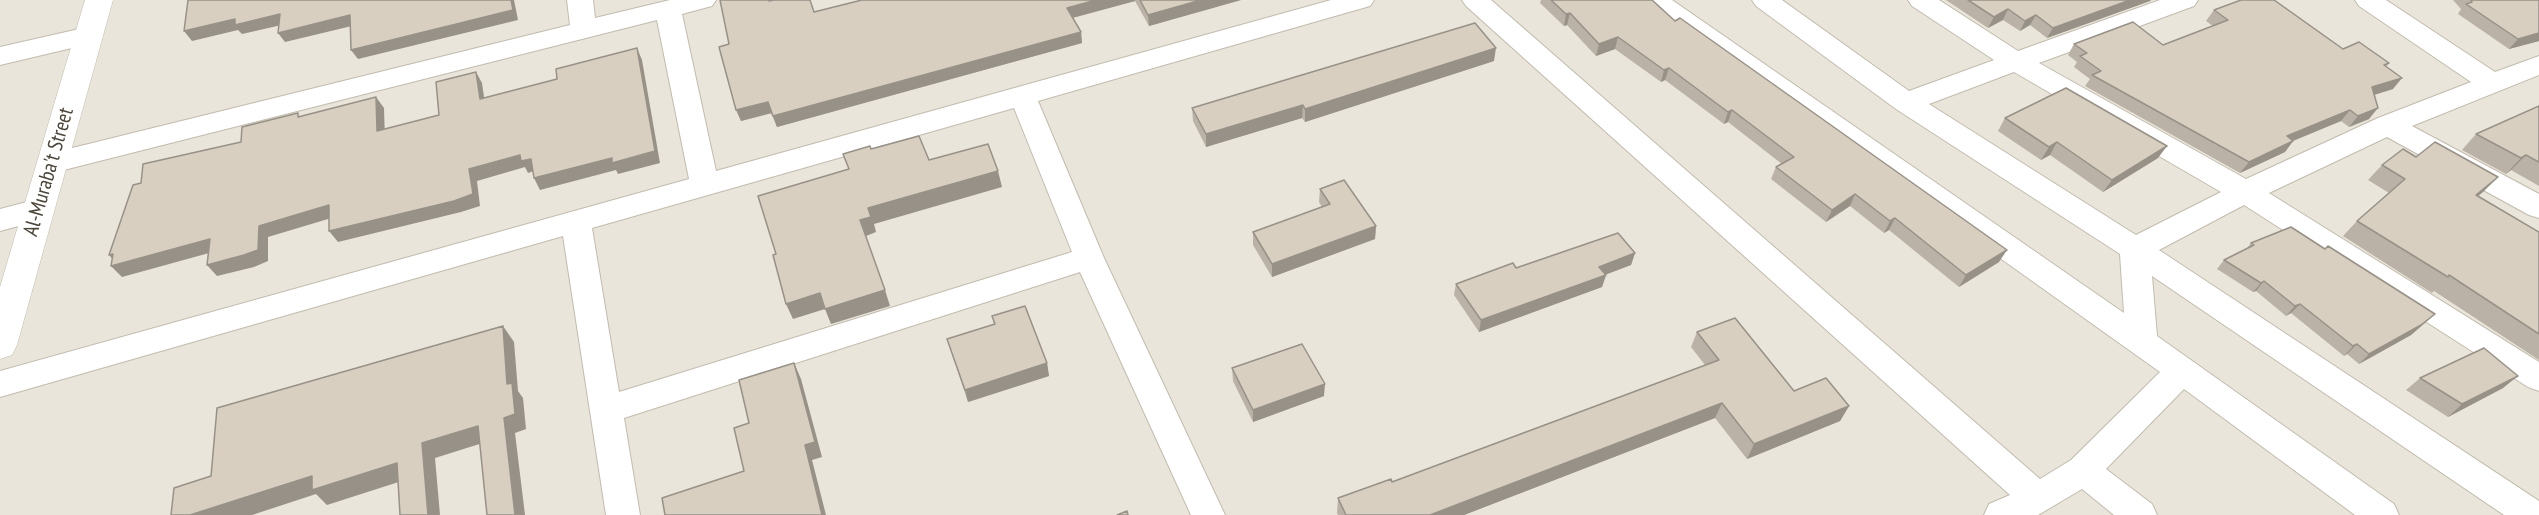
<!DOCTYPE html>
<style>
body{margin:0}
canvas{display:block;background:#f6f3ec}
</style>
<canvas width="2539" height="515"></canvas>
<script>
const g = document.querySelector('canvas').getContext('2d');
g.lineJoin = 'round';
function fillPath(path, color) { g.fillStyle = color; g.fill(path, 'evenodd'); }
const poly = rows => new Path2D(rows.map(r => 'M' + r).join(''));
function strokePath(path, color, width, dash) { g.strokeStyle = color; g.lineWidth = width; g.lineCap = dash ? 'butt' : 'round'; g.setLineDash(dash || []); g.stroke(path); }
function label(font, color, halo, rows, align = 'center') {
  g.font = font + ' "PT Sans Narrow",sans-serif'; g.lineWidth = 5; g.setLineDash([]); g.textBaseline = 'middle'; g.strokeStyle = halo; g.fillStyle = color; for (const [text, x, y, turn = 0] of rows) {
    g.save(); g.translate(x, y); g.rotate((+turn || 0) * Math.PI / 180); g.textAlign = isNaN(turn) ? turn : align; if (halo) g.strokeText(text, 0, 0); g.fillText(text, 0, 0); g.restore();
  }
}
const residential = poly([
 [0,0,2539,0,2539,515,0,515]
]);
const minor = poly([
 [567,0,593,0,595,18,670,0,716,0,712,6,682,14,716,171,1331,0,1374,0,1370,6,1038,101,1104,258,1225,515,1191,515,1080,272,624,418,640,515,606,515,563,236,0,397,0,371,689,179,657,20,52,173,42,170,38,163,42,156,52,153,570,25,567,0],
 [1014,108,1072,252,619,392,592,228,1014,108],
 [1462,0,1491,0,2040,479,2071,460,2160,372,1646,6,1642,0,1672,0,2124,313,2120,254,1896,109,1756,6,1752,0,1782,0,1909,91,1994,60,1912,6,1908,0,1939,0,2018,51,2160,0,2198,0,2194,6,2039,63,2246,179,2378,118,2471,82,2359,6,2355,0,2386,0,2495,72,2539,56,2539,75,2412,126,2539,194,2539,218,2529,215,2387,137,2269,193,2539,362,2539,391,2528,387,2244,205,2159,250,2539,501,2539,515,2504,515,2152,276,2157,336,2394,504,2399,515,2355,515,2184,389,2106,469,2152,504,2157,515,2114,515,2082,489,2038,515,1984,515,1989,504,2010,495,1466,6,1462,0],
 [2014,72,2221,192,2136,235,1929,104,2014,72],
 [88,27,97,30,101,36,97,42,0,65,0,47,88,27],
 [38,199,48,202,53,210,48,218,0,231,0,209,38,199]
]);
const tertiary = poly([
 [85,0,113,0,17,345,12,355,0,359,0,287,85,0]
]);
const wall = poly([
 [720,0,772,0,814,12,862,0,1241,0,1149,26,1135,1,1073,18,1081,32,1082,43,777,127,771,113,741,121,729,44],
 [1541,0,1652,0,1675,21,1999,262,1959,287,1889,230,1884,233,1850,206,1826,222,1771,179,1776,167,1782,164,1728,122,1724,124,1665,80,1661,82,1615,49,1596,56,1567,25,1564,26,1540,3],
 [1946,0,2151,0,2150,1,2047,38,2030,25,2020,31,2003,20,1988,28],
 [2453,0,2539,0,2539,41,2509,49,2458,14,2461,9],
 [2214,10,2389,63,2386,67,2393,89,2374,95,2369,119,2349,127,2341,121,2293,141,2285,152,2240,173,2085,86,2090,79,2074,67,2077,62,2068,55,2074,44,2163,45,2213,26,2206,21],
 [1494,61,1305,122,1302,118,1206,147,1193,121,1192,108],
 [2539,106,2539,186,2511,170,2506,174,2462,150,2476,134],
 [2005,118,2158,158,2103,192,2050,155,2041,160,1998,131],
 [2416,157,2498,177,2478,196,2539,232,2539,360,2434,291,2432,293,2343,236,2357,221,2389,193,2368,180,2382,165],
 [1320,189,1376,226,1375,239,1272,277,1253,245,1253,232,1322,207,1319,202],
 [2251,243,2425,323,2411,335,2359,364,2347,354,2344,356,2291,313,2286,316,2256,291,2253,292,2217,269,2224,260,2247,248],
 [1635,253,1631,265,1605,275,1606,275,1602,287,1479,332,1454,295,1456,284,1516,268],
 [992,316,1047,363,1049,376,968,402,947,339,994,324],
 [1697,332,1794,391,1849,406,1840,421,1747,459,1715,418,1464,515,1338,515,1337,513,1338,498,1392,482,1705,365,1691,347],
 [1232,368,1324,396,1253,422,1233,381],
 [2420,378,2503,388,2448,417,2406,390]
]);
const shadedWall = poly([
 [511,0,514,0,518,20,358,59,351,50],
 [1096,0,1135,0,1135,1,1068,19,1067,8],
 [1201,0,1241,0,1149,26,1148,15],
 [2130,0,2151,0,2150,1,2047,38,2053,28],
 [2008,9,2003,20,1988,28,1994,17],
 [1570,13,1567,25,1564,26,1566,14],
 [280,14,286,24,242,34,238,30,192,41,184,31,235,19],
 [350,15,356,25,285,42,278,33],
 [2036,15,2030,25,2020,31,2025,21],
 [1081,32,1082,43,777,127,773,116],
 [2539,33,2539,41,2509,49,2518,39],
 [1618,37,1615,49,1596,56,1599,44],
 [637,48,642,60,660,163,618,174,616,170,540,190,534,178],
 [1496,48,1494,61,1305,122,1305,109],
 [1669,68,1665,80,1661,82,1664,70],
 [476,72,482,83,486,111,480,99],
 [2402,78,2393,89,2364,98,2372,87],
 [376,97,384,108,385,142,377,131],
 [768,102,772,113,741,121,736,110],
 [1303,105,1302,118,1206,147,1206,134],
 [2378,108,2369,119,2349,127,2358,116],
 [1732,110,1728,122,1724,124,1728,112],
 [2350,110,2341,121,2278,147,2287,136],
 [2293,141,2285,152,2240,173,2249,162],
 [2057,142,2050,155,2041,160,2049,147],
 [2167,146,2158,158,2103,192,2112,180],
 [520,155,531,159,537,170,528,173,525,167,477,181,480,206,461,212,338,242,329,231,469,169],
 [2526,155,2511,170,2506,174,2521,158],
 [998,171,1002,187,874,224,876,232,866,236,860,220,868,208],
 [2498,177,2483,192,2461,210,2476,195],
 [1855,194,1850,206,1826,222,1832,210],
 [329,205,338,216,268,237,268,261,254,267,217,276,207,265,259,226],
 [1895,218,1889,230,1884,233,1890,221],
 [1376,226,1375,239,1272,277,1272,264],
 [210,239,220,250,122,277,111,266,117,264,109,255],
 [2007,250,1999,262,1959,287,1966,275],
 [1635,253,1631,265,1596,278,1599,267],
 [1606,275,1602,287,1479,332,1481,320],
 [2264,281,2256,291,2253,292,2261,283],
 [885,290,890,306,831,324,825,309,793,319,786,304,820,293],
 [2300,304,2291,313,2286,316,2295,306],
 [2435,314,2411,335,2359,364,2369,354],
 [503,326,514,342,518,391,523,398,526,429,515,433,525,515,515,515,504,418,507,384],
 [2357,344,2347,354,2344,356,2353,346],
 [794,363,801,379,822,457,812,460,826,515,822,515,805,445],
 [1047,363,1049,376,968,402,965,390],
 [2518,376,2503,388,2448,417,2462,404],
 [1325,384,1324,396,1253,422,1253,410],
 [1722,403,1715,418,1464,515,1430,515],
 [1849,406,1840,421,1747,459,1754,444],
 [478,426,489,441,435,458,440,515,428,515,422,443],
 [397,463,411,478,327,505,316,494,252,515,190,515,312,476]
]);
const building = poly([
 [188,0,511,0,513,10,351,50,350,15,278,33,280,14,235,25,235,19,184,31,188,0],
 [720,0,769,0,769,1,774,0,810,0,814,12,862,0,1096,0,1067,8,1081,32,773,116,768,102,736,110,719,47,729,44,720,0],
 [1140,0,1201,0,1148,15,1140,0],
 [1551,0,1652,0,1675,21,1680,18,2007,250,1966,275,1895,218,1890,221,1855,194,1832,210,1776,167,1794,157,1732,110,1728,112,1669,68,1664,70,1618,37,1599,44,1570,13,1566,14,1551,0],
 [1968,0,2130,0,2053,28,2036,15,2025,21,2008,9,1994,17,1968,0],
 [2241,0,2274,0,2343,49,2359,42,2389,63,2384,65,2402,78,2372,87,2378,108,2358,116,2350,110,2287,136,2293,141,2249,162,2092,75,2101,71,2080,56,2087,53,2074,44,2133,22,2163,45,2228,20,2214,10,2241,0],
 [2471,0,2539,0,2539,33,2518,39,2466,4,2472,2,2471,0],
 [1475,23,1496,48,1305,109,1303,105,1206,134,1192,108,1475,23],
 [637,48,655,151,612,163,612,158,534,178,531,159,521,161,520,155,469,169,473,194,454,201,329,231,329,205,259,226,258,250,244,255,207,265,210,239,111,266,113,254,109,255,133,185,141,183,143,164,241,142,242,127,298,113,298,117,376,97,377,131,439,115,436,82,476,72,480,99,557,79,556,69,637,48],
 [2066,88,2167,146,2112,180,2057,142,2049,147,2005,118,2066,88],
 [2539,106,2539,162,2526,155,2521,158,2476,134,2539,106],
 [919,136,929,160,988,144,998,171,868,208,871,217,860,220,885,290,825,309,820,293,786,304,773,255,776,254,758,196,849,169,843,154,870,146,871,149,919,136],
 [2435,142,2498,177,2476,195,2539,232,2539,334,2449,275,2448,277,2357,221,2405,179,2382,165,2403,149,2416,157,2435,142],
 [1344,180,1376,226,1272,264,1253,232,1330,204,1320,189,1344,180],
 [2291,227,2325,249,2328,246,2435,314,2421,325,2369,354,2357,344,2353,346,2300,304,2295,306,2264,281,2261,283,2224,260,2254,245,2251,243,2291,227],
 [1618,233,1635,253,1599,267,1606,275,1481,320,1456,284,1513,263,1516,268,1618,233],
 [1025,306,1047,363,965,390,947,339,995,324,992,316,1025,306],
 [1735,318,1794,391,1826,378,1849,406,1754,444,1722,403,1430,515,1346,515,1338,498,1391,479,1392,482,1719,360,1697,332,1735,318],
 [503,326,507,384,512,383,515,414,504,418,515,515,487,515,478,426,422,443,428,515,400,515,397,463,312,490,312,476,190,515,171,515,174,488,211,476,217,408,503,326],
 [1302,344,1325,384,1253,410,1232,368,1302,344],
 [2484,348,2518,376,2462,404,2420,378,2484,348],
 [794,363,815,442,805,445,822,515,665,515,662,498,744,471,734,428,749,423,739,380,794,363],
 [1127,511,1128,515,1117,515,1127,511]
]);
const streetNames = [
 ["Al-Muraba't Street",49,172,-74]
];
fillPath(residential, '#eae5da');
strokePath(minor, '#c2bbae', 2);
strokePath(tertiary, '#c2bbae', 1);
fillPath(minor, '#fff');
fillPath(tertiary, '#fff');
fillPath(wall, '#bab2a6');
fillPath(shadedWall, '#979187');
fillPath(building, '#d8cfc1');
strokePath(building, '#979187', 1.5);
label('21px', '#4b4439', '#fff', streetNames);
</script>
